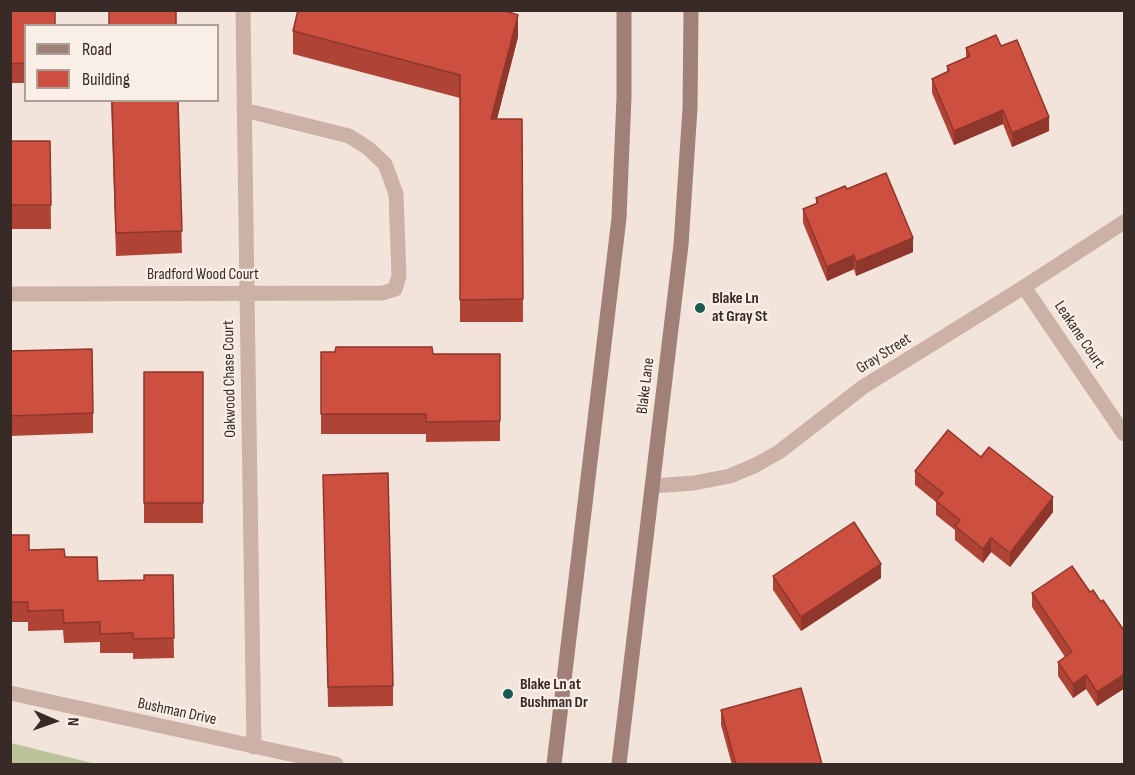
<!DOCTYPE html>
<style>
body{margin:0}
#map{position:relative;width:1135px;height:775px;overflow:hidden;background:#f3e4db;font-family:"Sofia Sans Condensed",sans-serif}
canvas{display:block}
.frame{position:absolute;inset:0;border:12px solid #372a27;pointer-events:none}
.legend{position:absolute;left:24px;top:24px;width:195px;height:78px;box-sizing:border-box;background:#faefe7;border:2px solid #aca09a;margin:0;padding:8px 10px;list-style:none;font-size:18px;color:#372a27}
.legend li{display:flex;align-items:center;gap:12px;height:30px}
.legend b{width:30px;border:2px solid #aca09a}
.north{position:absolute;left:24px;top:691px;width:60px;height:60px;-webkit-text-stroke:4px #faefe7;paint-order:stroke;rotate:92deg;font-size:16px;font-weight:700;line-height:24px;text-align:center;color:#372a27}
.north::after{content:'';display:block;margin:auto;width:21px;height:27px;background:#372a27;clip-path:polygon(50% 0,100% 100%,50% 72%,0 100%)}
</style>
<div id="map">
<canvas width="1135" height="775"></canvas>
<div class="frame"></div>
<ul class="legend">
<li><b style="height:8px;background:#a08077"></b>Road</li>
<li><b style="height:16px;background:#cc4f3f"></b>Building</li>
</ul>
<div class="north">N</div>
</div>
<script>
const g = document.querySelector('canvas').getContext('2d');
g.lineJoin = 'round';
function fillPath(path, color) { g.fillStyle = color; g.fill(path, 'evenodd'); }
const poly = rows => new Path2D(rows.map(r => 'M' + r).join(''));
function strokePath(path, color, width, dash) { g.strokeStyle = color; g.lineWidth = width; g.lineCap = dash ? 'butt' : 'round'; g.setLineDash(dash || []); g.stroke(path); }
function label(font, color, halo, rows, align = 'center') {
  g.font = font + ' "Sofia Sans Condensed",sans-serif'; g.lineWidth = 4.5; g.setLineDash([]); g.textBaseline = 'middle'; g.strokeStyle = halo; g.fillStyle = color; for (const [text, x, y, turn = 0] of rows) {
    g.save(); g.translate(x, y); g.rotate((+turn || 0) * Math.PI / 180); g.textAlign = isNaN(turn) ? turn : align; if (halo) g.strokeText(text, 0, 0); g.fillText(text, 0, 0); g.restore();
  }
}
const green = poly([
 [10,743,11,743,96,764,11,764]
]);
const lane = poly([
 [244,110,349,136,368,148,385,164,396,194,399,276,395,289]
]);
const street = poly([
 [243,10,247,293,254,747],
 [1024,287,1124,434],
 [10,294,383,293,395,289],
 [653,486,694,483,730,476,756,465,779,452,863,387,1024,287,1124,222],
 [10,693,336,764]
]);
const secondary = poly([
 [554,764,619,218,624,97,624,10],
 [619,764,681,245,690,108,691,10]
]);
const wall = poly([
 [10,10,26,26,26,83,10,83],
 [293,31,518,37,497,119,522,119,523,322,460,322,460,98,293,54],
 [1001,46,1049,131,1012,147,1003,124,954,145,932,93,932,79,947,72,947,66,966,58,966,48],
 [111,100,178,100,182,253,116,256],
 [10,141,50,141,51,229,10,229],
 [847,189,913,252,856,276,854,269,827,281,803,223,803,209,816,204,816,198],
 [10,351,93,413,93,433,10,436],
 [321,352,433,354,500,354,500,441,426,442,426,434,321,434],
 [144,372,203,372,203,523,144,523],
 [981,457,1053,512,1010,567,991,552,983,563,955,540,955,530,936,515,936,502,915,485,915,471],
 [323,475,393,686,393,706,328,707],
 [10,535,29,550,65,557,98,581,144,580,173,575,174,658,133,659,133,653,100,653,100,642,64,643,63,630,28,631,28,622,10,622],
 [773,576,881,578,801,631,773,590],
 [1090,592,1101,602,1125,632,1125,688,1097,706,1086,689,1073,698,1058,676,1058,662,1065,657,1032,607,1032,593],
 [721,710,822,765,732,765,721,725]
]);
const shadedWall = poly([
 [518,15,518,37,491,142,491,119],
 [1003,110,1003,124,954,145,954,131],
 [1049,117,1049,131,1012,147,1012,133],
 [913,238,913,252,856,276,856,262],
 [854,255,854,269,827,281,827,267],
 [1053,497,1053,512,1010,567,1010,553],
 [991,538,991,552,983,563,983,549],
 [881,564,881,578,801,631,801,617],
 [1125,674,1125,688,1097,706,1097,692],
 [1086,675,1086,689,1073,698,1073,684]
]);
const building = poly([
 [10,10,55,10,55,26,26,26,26,63,10,64,10,10],
 [109,10,176,10,176,26,109,26,109,10],
 [298,10,503,10,518,15,491,119,522,119,523,299,460,300,460,75,293,31,298,10],
 [996,35,1001,46,1017,40,1049,117,1012,133,1003,110,954,131,932,79,949,71,947,66,970,56,966,48,996,35],
 [112,100,178,100,182,231,116,233,112,100],
 [10,141,50,141,51,205,10,205,10,141],
 [886,173,913,238,856,262,854,255,827,267,803,209,818,203,816,198,845,186,847,189,886,173],
 [336,347,432,347,433,354,500,354,500,421,426,422,426,414,321,414,321,352,335,352,336,347],
 [92,349,93,413,10,416,10,351,92,349],
 [144,372,203,372,203,503,144,503,144,372],
 [948,430,981,457,989,447,1053,497,1010,553,991,538,983,549,955,526,960,520,936,501,943,493,915,471,948,430],
 [388,473,393,686,328,687,323,475,388,473],
 [854,522,881,564,801,617,773,576,854,522],
 [10,535,29,535,29,550,64,549,65,557,97,557,98,581,144,580,144,575,173,575,174,638,133,639,133,633,100,634,100,622,64,623,63,610,28,611,28,602,10,602,10,535],
 [1072,566,1090,592,1093,590,1101,602,1103,600,1125,632,1125,674,1097,692,1086,675,1073,684,1058,662,1072,652,1032,593,1072,566],
 [801,688,822,764,736,765,721,710,801,688]
]);
const markers = [
 [700,308,6,"#1a5b57"],
 [508,694,6,"#1a5b57"]
];
const streetNames = [
 ["Bradford Wood Court",203,275],
 ["Leakane Court",1079,335,56],
 ["Gray Street",884,354,-32],
 ["Oakwood Chase Court",230,379,-91],
 ["Blake Lane",646,386,-83],
 ["Bushman Drive",177,712,12]
];
const poiNames = [
 ["Blake Ln",712,299],
 ["at Gray St",712,317],
 ["Blake Ln at",520,685],
 ["Bushman Dr",520,703]
];
fillPath(green, '#bbc39a');
strokePath(lane, '#ccb2a6', 15);
strokePath(street, '#ccb2a6', 15);
strokePath(secondary, '#a08077', 15);
fillPath(wall, '#af4436');
fillPath(shadedWall, '#8f372c');
fillPath(building, '#cc4f3f');
strokePath(building, '#8f372c', 1.5);
for (const [x, y, r, color] of markers) { const dot = new Path2D(); dot.arc(x, y, r, 0, 2 * Math.PI); g.fillStyle = color; g.fill(dot); strokePath(dot, '#faefe7', 2); }
label('16px', '#372a27', '#faefe7', streetNames);
label('bold 16px', '#372a27', '#faefe7', poiNames, 'left');
</script>
